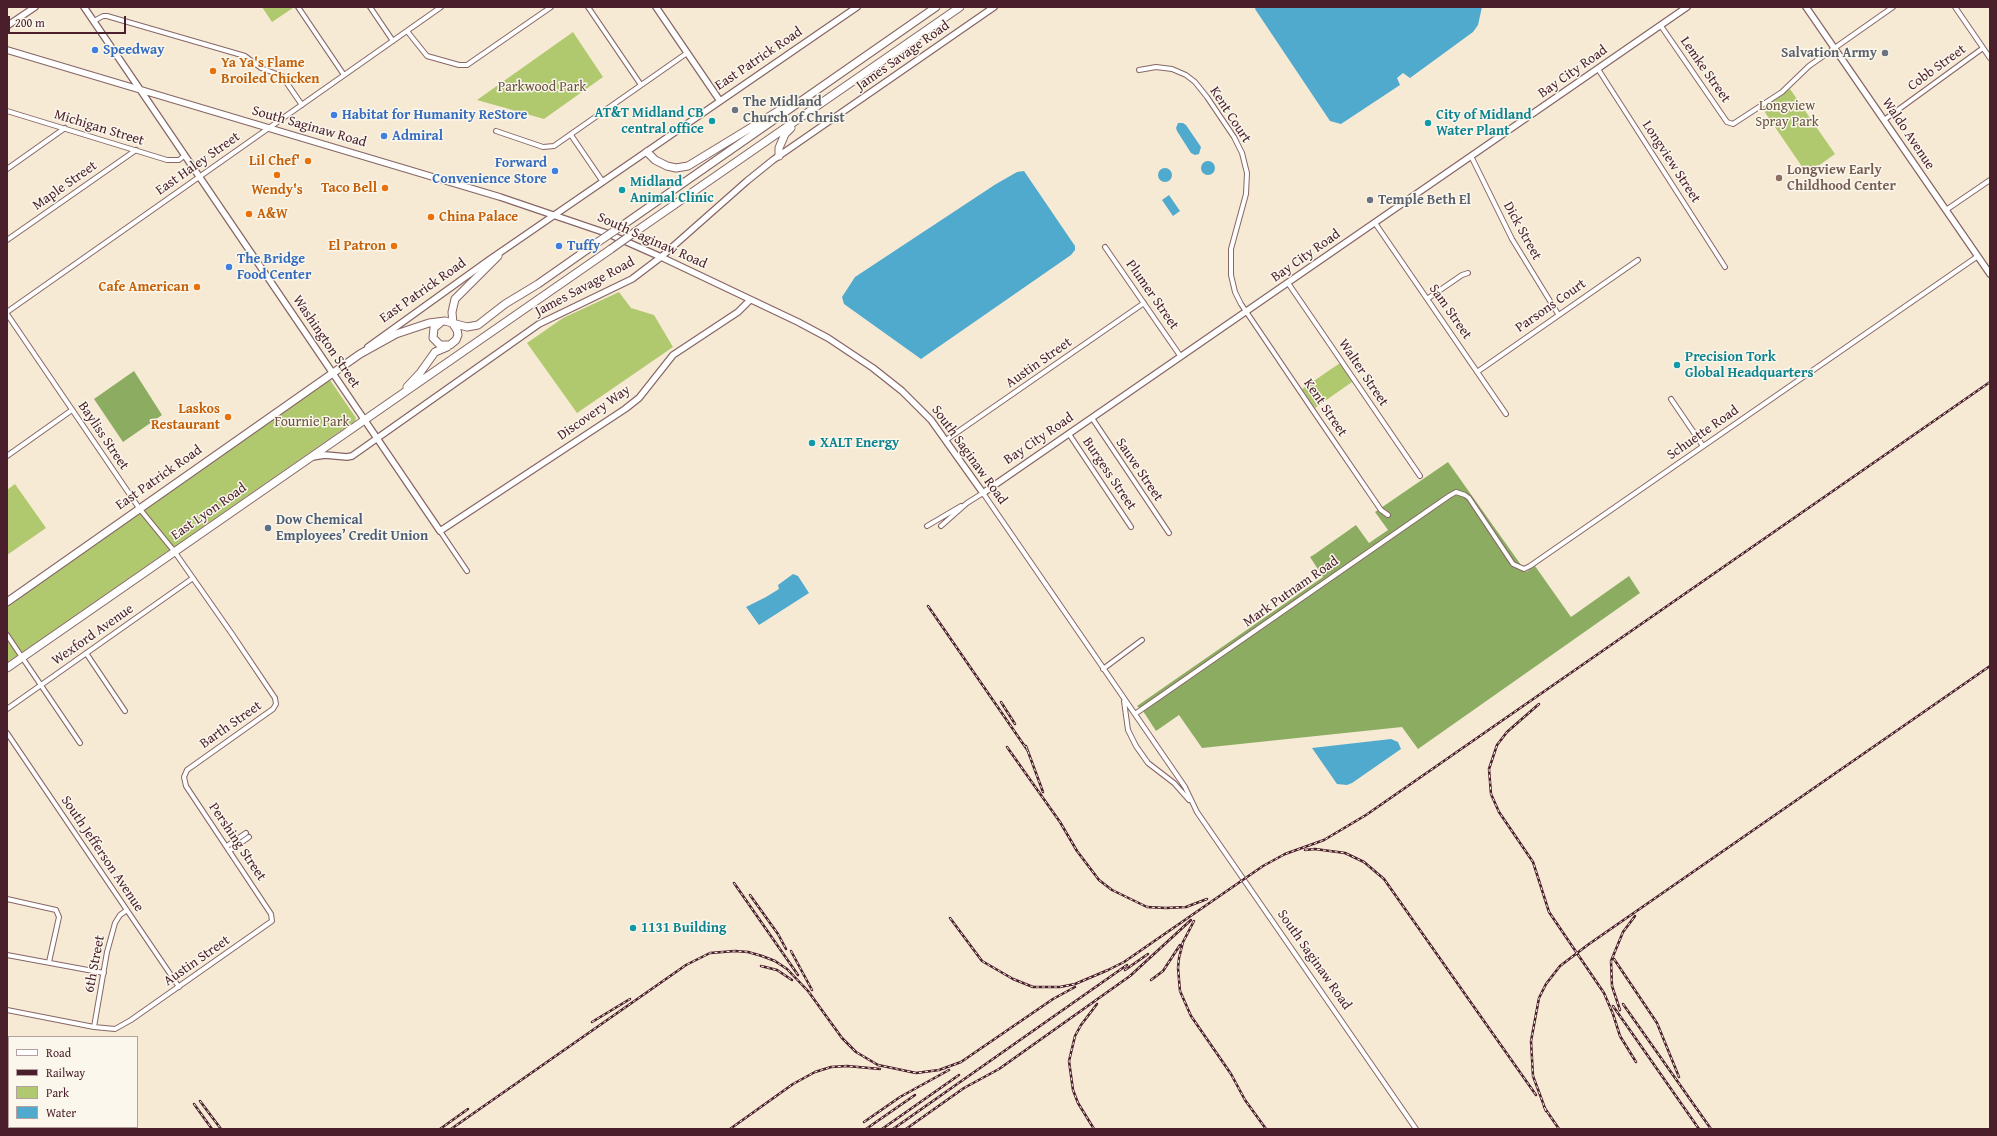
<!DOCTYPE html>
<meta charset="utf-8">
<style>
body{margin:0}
#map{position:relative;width:1997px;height:1136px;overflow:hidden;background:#f7ead5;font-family:"Gentium Book Plus",serif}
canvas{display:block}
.frame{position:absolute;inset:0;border:8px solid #4a1f2b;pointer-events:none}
.legend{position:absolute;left:8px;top:1036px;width:130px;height:92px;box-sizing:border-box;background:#fbf7ec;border:1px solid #b4a19f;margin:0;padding:5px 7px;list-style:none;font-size:12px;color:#4a1f2b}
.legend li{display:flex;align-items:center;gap:8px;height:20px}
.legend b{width:20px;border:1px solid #b4a19f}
.scale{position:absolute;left:8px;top:16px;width:118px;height:18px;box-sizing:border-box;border:2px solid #4a1f2b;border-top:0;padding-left:5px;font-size:12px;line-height:14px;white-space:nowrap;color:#4a1f2b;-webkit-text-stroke:3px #fbf7ec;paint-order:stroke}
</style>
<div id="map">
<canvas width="1997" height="1136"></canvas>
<div class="frame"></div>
<ul class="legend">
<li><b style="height:5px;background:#fff"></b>Road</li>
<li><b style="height:5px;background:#4a1f2b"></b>Railway</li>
<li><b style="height:11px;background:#b1c96e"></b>Park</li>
<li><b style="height:11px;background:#50aacd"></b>Water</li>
</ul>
<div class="scale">200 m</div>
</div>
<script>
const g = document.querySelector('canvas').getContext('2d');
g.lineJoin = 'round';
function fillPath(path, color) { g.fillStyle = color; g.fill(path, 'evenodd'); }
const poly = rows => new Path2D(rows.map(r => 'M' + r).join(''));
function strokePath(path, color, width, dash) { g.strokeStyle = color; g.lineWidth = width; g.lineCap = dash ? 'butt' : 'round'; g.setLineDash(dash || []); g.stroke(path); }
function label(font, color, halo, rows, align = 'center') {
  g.font = font + ' "Gentium Book Plus",serif'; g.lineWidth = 3; g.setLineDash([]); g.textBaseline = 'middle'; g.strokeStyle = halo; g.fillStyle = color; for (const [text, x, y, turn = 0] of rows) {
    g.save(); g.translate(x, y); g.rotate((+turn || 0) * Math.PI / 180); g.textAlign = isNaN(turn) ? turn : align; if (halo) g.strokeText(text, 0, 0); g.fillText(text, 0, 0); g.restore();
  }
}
const green = poly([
 [262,7,292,7,293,8,272,22],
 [573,32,603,77,544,119,477,100],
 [1790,89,1835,154,1807,174,1762,108],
 [619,292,631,308,654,315,673,347,577,413,527,343,563,318],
 [1340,363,1352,382,1315,408,1302,389],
 [328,380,330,380,356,418,355,421,7,663,7,606],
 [15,484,46,528,7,555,7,490]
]);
const forest = poly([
 [134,371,162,415,123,442,94,399],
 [1448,462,1526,572,1535,566,1571,617,1629,576,1640,593,1418,749,1402,727,1202,748,1179,715,1156,731,1143,711,1137,706,1323,577,1310,557,1315,554,1356,525,1369,543,1388,530,1375,512]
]);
const water = poly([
 [1256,7,1482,7,1478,25,1473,32,1410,78,1403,73,1397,78,1400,85,1341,124,1330,121,1255,9],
 [1178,123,1183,123,1186,125,1201,147,1199,154,1195,155,1191,153,1177,131,1176,128],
 '1201 168a7 7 0 1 1 14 0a7 7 0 1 1-14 0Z',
 '1158 175a7 7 0 1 1 14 0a7 7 0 1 1-14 0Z',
 [1024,171,1075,246,1075,250,1071,255,921,359,844,304,842,297,855,277,996,184,1017,172],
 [1169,195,1180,211,1173,216,1162,200],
 [793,574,798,576,809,593,759,625,746,607,766,597,779,589,778,585],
 [1391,739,1398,742,1401,749,1352,783,1347,785,1337,784,1312,748]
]);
const street = poly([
 [298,7,344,75],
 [370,7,393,41],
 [588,7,641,85],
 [1955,7,1990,58],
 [94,21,103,16,107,16,245,56,261,68,282,76,302,105],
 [1661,26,1727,122,1733,124,1782,92,1809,66,1893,7],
 [407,31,427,56,459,65,467,65,551,7],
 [1598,69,1725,267],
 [1139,70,1156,67,1172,69,1186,75,1195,82,1207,97,1234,137,1242,153,1247,173,1246,194,1231,249,1231,275,1235,292,1241,304,1314,412,1381,510,1388,515],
 [7,111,167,160,179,160,185,155],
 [1884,120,1983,48],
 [496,131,543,147,554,146,687,53],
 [571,135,603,182],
 [1471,156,1512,239,1558,314],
 [7,169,65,128],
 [1946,210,1990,180],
 [1375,223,1506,414],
 [7,240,136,150],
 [1105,247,1181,357],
 [1288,283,1420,476],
 [1427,299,1462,275,1468,273],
 [7,312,441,7],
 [7,314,139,508,174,551,232,634,275,698,276,704,273,709,187,770,184,777,186,786,271,914,272,921,131,1020,115,1029,94,1027,7,1010],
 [1477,372,1638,260],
 [1671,399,1703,446],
 [1092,418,1169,533],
 [1069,434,1131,527],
 [946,440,1144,303],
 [7,456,72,410],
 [927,526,961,506],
 [941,526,967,503,983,493,1185,787,1197,812,1416,1129],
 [440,531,467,571],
 [7,635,80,743],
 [86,653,125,711],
 [1103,669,1142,640],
 [1124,701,1128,730,1136,746,1148,763,1174,783,1189,800],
 [7,709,193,578],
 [1135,714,1449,496,1456,492,1465,495,1469,498,1513,564,1524,569,1530,566,1978,256],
 [7,733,179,987],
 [227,846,246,833],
 [229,851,249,837],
 [7,899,56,910,59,917,49,962],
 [7,955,104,973],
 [94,1027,107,952,115,923,120,915,127,910],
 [7,1067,9,1067]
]);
const secondary = poly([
 [84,7,440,531,625,409,639,398,673,355,738,312,750,300],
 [656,7,720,101],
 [1806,7,1990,274],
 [7,26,35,7],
 [7,50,500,197,609,234,661,257,798,322,828,338,873,368,902,391,931,420,983,493,1687,7],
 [368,347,489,260,857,7],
 [312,457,325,455,347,457,352,456,539,324,632,279,661,257,747,181,773,160,994,7]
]);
const highway = poly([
 [647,152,655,160,667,166,676,168,688,166,783,108],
 [779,156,779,148,785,134,791,128],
 [623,225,936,7],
 [635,232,960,7],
 [441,322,434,328,433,338,440,345,450,345,456,340,458,335,457,330,453,324,452,312,455,299,498,256],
 [407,387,420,373,435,352,447,347],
 [7,602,360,354,396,334,429,323,445,321,467,327,478,325,505,304,538,284,598,242],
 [7,668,611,249]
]);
const rail = poly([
 [928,606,1028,751],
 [1001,702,1015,724],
 [1539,704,1507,732,1497,745,1489,769,1491,794,1499,812,1533,862,1549,912,1604,993,1613,1014,1620,1036,1636,1062],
 [1026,746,1043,792],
 [1007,747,1060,822,1077,851,1099,880,1112,890,1147,907,1166,908,1186,907,1207,899],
 [1305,850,1315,849,1345,853,1364,862,1384,879,1536,1095],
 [734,883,798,975],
 [750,895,778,934,786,949],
 [950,918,982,961,1013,979,1033,987,1060,987,1075,984,1108,970,1124,962,1263,866,1285,854,1324,840,1366,815,1990,382],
 [1194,921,1183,942,1179,958,1178,968,1180,991,1191,1016,1231,1074,1245,1100,1266,1129],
 [791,951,812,990],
 [1614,959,1657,1023,1679,1077],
 [761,966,777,970,792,980],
 [1125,970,1148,954],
 [1151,980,1163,971,1180,945],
 [1623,1004,1711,1129],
 [1613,1006,1699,1129],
 [1620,1010,1612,986,1611,961,1623,932,1635,916],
 [592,1022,630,999],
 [200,1101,221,1129],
 [194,1104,212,1129],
 [1544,1107,1559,1129],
 [1546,1111,1533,1076,1531,1041,1539,998,1546,984,1560,966,1589,944,1990,666],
 [864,1122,900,1097,949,1070],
 [440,1129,468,1109],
 [451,1129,686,965,710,953,735,951,748,952,762,956,775,961,787,969,808,991,842,1038,856,1052,878,1065,916,1073,939,1070,961,1062,1053,999,1075,987],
 [730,1129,793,1084,815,1072,831,1067,847,1066,880,1069],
 [866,1129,915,1095],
 [882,1129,959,1075],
 [893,1129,1127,965],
 [906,1129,964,1088,999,1069,1130,976,1191,920],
 [1094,1129,1078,1103,1073,1090,1069,1061,1075,1036,1081,1025,1097,1004]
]);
const highwayBridge = poly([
 [598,242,623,225],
 [611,249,635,232]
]);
const markers = [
 [95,50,4,"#3f7fe0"],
 [1885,53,4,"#6b7280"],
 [213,71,4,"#e8710a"],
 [735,110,4,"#6b7280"],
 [334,115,4,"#3f7fe0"],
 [712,121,4,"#0f9aa8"],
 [1428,123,4,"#0f9aa8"],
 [384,136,4,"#3f7fe0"],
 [308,161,4,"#e8710a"],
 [555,171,4,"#3f7fe0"],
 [277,175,4,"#e8710a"],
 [1779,178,4,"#8d6e63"],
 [385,188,4,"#e8710a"],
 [622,190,4,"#0f9aa8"],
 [1370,200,4,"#6b7280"],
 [249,214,4,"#e8710a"],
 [431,217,4,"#e8710a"],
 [394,246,4,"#e8710a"],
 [559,246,4,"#3f7fe0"],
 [229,267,4,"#3f7fe0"],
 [197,287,4,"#e8710a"],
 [1677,365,4,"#0f9aa8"],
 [228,417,4,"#e8710a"],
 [812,443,4,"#0f9aa8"],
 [268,528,4,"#5c6f8a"],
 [633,928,4,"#0f9aa8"]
];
const shopNames = [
 ["Speedway",103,50],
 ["Habitat for Humanity ReStore",342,115],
 ["Admiral",392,136],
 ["Forward",547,163,"right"],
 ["Convenience Store",547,179,"right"],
 ["Tuffy",567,246],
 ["The Bridge",237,259],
 ["Food Center",237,275]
];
const worshipNames = [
 ["Salvation Army",1877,53,"right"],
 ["The Midland",743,102],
 ["Church of Christ",743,118],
 ["Temple Beth El",1378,200]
];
const streetNames = [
 ["James Savage Road",903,56,-35],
 ["East Patrick Road",759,59,-34],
 ["Cobb Street",1937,68,-36],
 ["Lemke Street",1705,70,55],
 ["Bay City Road",1573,72,-35],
 ["Kent Court",1230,115,57],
 ["South Saginaw Road",309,127,16],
 ["Michigan Street",99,128,17],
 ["Waldo Avenue",1908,134,56],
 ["Longview Street",1671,162,57],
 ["East Haley Street",198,164,-35],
 ["Maple Street",65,186,-35],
 ["Dick Street",1522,231,61],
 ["South Saginaw Road",652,241,24],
 ["Bay City Road",1306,256,-35],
 ["James Savage Road",585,287,-28],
 ["East Patrick Road",423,291,-35],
 ["Plumer Street",1152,295,55],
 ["Parsons Court",1551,306,-35],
 ["Sam Street",1450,312,55],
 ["Washington Street",326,342,56],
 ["Austin Street",1039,363,-35],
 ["Walter Street",1363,373,56],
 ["Kent Street",1325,408,56],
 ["Discovery Way",594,413,-35],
 ["Schuette Road",1703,433,-35],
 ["Bayliss Street",103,436,56],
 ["Bay City Road",1039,439,-34],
 ["South Saginaw Road",969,455,54],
 ["Sauve Street",1139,470,56],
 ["Burgess Street",1109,474,56],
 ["East Patrick Road",159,478,-35],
 ["East Lyon Road",209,512,-35],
 ["Mark Putnam Road",1291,592,-35],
 ["Wexford Avenue",93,635,-35],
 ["Barth Street",231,725,-35],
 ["Pershing Street",237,842,56],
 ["South Jefferson Avenue",102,854,56],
 ["South Saginaw Road",1314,960,55],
 ["Austin Street",197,961,-35],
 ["6th Street",95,964,-79]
];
const foodNames = [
 ["Ya Ya's Flame",221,63,"left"],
 ["Broiled Chicken",221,79,"left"],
 ["Lil Chef'",300,161],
 ["Taco Bell",377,188],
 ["Wendy's",277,190,"center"],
 ["A&W",257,214,"left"],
 ["China Palace",439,217,"left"],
 ["El Patron",386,246],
 ["Cafe American",189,287],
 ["Laskos",220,409],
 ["Restaurant",220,425]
];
const parkNames = [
 ["Parkwood Park",542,87],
 ["Longview",1787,106],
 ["Spray Park",1787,122],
 ["Fournie Park",312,422]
];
const cultureNames = [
 ["AT&T Midland CB",704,113,"right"],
 ["central office",704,129,"right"],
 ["City of Midland",1436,115],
 ["Water Plant",1436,131],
 ["Midland",630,182],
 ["Animal Clinic",630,198],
 ["Precision Tork",1685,357],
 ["Global Headquarters",1685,373],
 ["XALT Energy",820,443],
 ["1131 Building",641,928]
];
const educationNames = [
 ["Longview Early",1787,170],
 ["Childhood Center",1787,186]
];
const serviceNames = [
 ["Dow Chemical",276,520],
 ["Employees’ Credit Union",276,536]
];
fillPath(green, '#b1c96e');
fillPath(forest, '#8cad61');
fillPath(water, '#50aacd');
strokePath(street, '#876666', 6);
strokePath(secondary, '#876666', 8);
strokePath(highway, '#876666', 9);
strokePath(street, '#fff', 4);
strokePath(secondary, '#fff', 5.5);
strokePath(highway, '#fff', 7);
strokePath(rail, '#4a1f2b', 2.5);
strokePath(rail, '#fbf7ec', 1, [3]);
strokePath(highwayBridge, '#876666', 9, []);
strokePath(highwayBridge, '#fff', 7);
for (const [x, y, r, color] of markers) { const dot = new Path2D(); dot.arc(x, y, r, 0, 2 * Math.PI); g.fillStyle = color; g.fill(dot); strokePath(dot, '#fbf7ec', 1.5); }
label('bold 14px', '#366cbe', '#fbf7ec', shopNames, 'left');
label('bold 14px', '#5b616d', '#fbf7ec', worshipNames, 'left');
label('14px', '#4a1f2b', '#fbf7ec', streetNames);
label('bold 14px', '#c56008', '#fbf7ec', foodNames, 'right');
label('14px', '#69523f', '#fbf7ec', parkNames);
label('bold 14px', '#0d838f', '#fbf7ec', cultureNames, 'left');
label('bold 14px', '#785e54', '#fbf7ec', educationNames, 'left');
label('bold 14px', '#4e5e75', '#fbf7ec', serviceNames, 'left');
</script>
